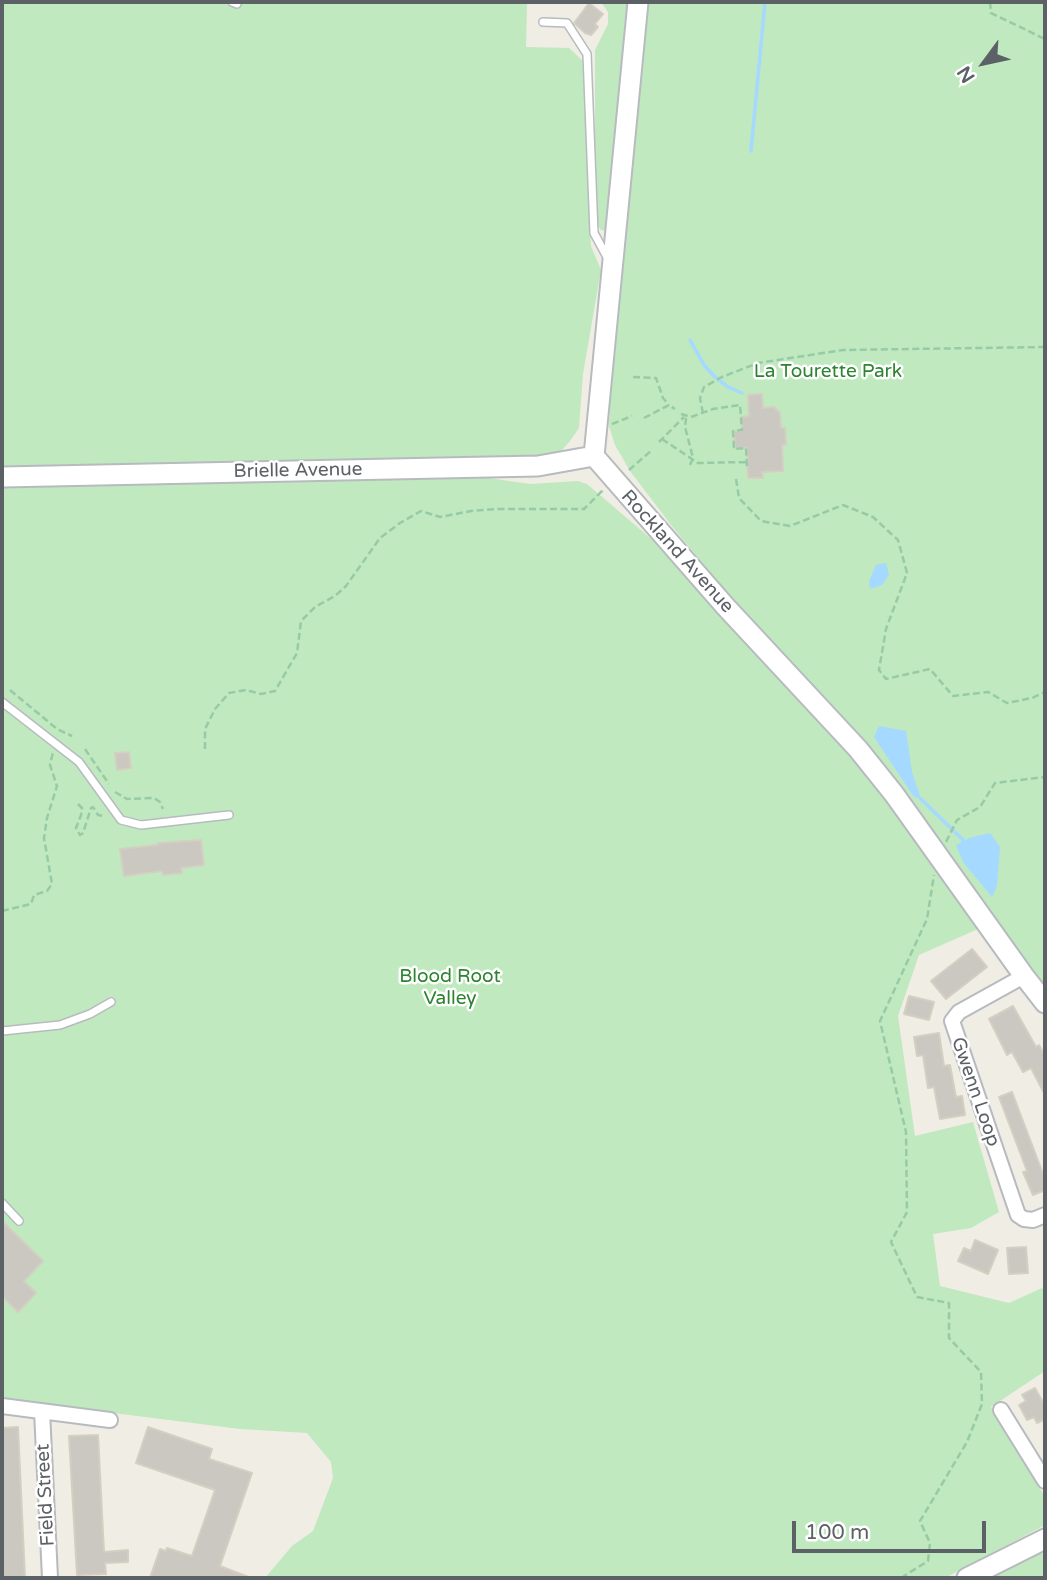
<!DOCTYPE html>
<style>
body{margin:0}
#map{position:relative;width:1047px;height:1580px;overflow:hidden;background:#f0ede4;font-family:"Varela Round",sans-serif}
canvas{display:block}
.frame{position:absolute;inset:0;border:4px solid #5c6166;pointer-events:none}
.north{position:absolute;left:949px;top:28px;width:70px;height:70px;-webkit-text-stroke:5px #fff;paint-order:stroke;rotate:237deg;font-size:19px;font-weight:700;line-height:28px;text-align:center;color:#5c6166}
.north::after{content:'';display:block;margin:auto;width:24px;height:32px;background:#5c6166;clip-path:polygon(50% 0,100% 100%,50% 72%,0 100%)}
.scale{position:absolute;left:792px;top:1521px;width:194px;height:32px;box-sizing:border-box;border:4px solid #5c6166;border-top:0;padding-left:9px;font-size:21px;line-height:24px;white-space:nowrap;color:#5c6166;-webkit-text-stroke:5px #fff;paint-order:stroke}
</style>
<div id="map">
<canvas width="1047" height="1580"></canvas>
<div class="frame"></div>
<div class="north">N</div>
<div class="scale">100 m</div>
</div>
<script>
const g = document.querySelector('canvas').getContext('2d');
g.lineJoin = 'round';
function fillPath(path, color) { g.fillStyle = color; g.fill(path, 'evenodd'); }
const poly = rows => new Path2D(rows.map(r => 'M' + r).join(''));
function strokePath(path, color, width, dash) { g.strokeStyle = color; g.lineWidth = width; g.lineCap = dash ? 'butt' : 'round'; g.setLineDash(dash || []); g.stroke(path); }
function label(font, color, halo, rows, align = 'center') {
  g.font = font + ' "Varela Round",sans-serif'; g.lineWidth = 5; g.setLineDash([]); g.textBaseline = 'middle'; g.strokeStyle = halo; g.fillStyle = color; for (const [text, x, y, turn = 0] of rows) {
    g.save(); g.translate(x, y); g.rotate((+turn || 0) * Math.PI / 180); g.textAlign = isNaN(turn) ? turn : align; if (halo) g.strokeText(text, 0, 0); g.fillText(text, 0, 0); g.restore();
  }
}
const green = poly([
 [2,2,529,2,527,5,526,47,569,48,583,61,591,246,601,270,583,374,579,428,570,441,562,450,545,455,514,459,2,468],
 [601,2,631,2,610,213,605,231,601,230,597,224,595,175,595,50,608,24,608,12],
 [645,2,1045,2,1045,987,793,666,732,599,671,525,630,471,615,445,609,426,612,361],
 [475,476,530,484,578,481,587,484,676,560,876,783,978,929,919,955,898,1016,915,1136,973,1122,999,1212,971,1228,933,1234,940,1286,1009,1303,1042,1288,1045,1293,1045,1371,991,1407,1045,1497,1045,1525,945,1578,265,1578,292,1546,313,1531,333,1478,331,1462,307,1433,240,1429,2,1399,2,485],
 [1040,1553,1045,1555,1045,1578,987,1578]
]);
const water = poly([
 [886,563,889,575,882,585,870,589,869,581,876,565],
 [879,726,906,731,912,772,921,799,914,797,874,737],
 [990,833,1000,847,997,886,992,897,963,862,956,845,969,838]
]);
const stream = poly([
 [751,151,765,2],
 [690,340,704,365,714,376,728,387,742,393],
 [921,799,964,841]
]);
const building = poly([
 [589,3,603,14,595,24,598,27,591,35,585,33,574,23,589,3],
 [762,394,763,408,774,407,780,413,781,428,785,428,786,445,782,445,783,471,762,472,763,478,748,478,747,448,735,448,734,431,742,431,742,417,749,416,748,395,762,394],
 [129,752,131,768,117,770,115,753,129,752],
 [201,840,204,865,181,868,182,873,163,875,162,871,124,876,120,849,158,845,158,843,201,840],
 [972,949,987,967,946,999,931,981,972,949],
 [909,996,934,1002,929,1020,904,1014,909,996],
 [1013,1006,1036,1047,1039,1045,1045,1056,1045,1095,1031,1068,1023,1072,1012,1052,1007,1055,989,1019,1013,1006],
 [939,1033,944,1066,950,1065,956,1097,962,1096,965,1115,940,1119,934,1087,928,1088,923,1055,917,1056,914,1037,939,1033],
 [1012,1092,1045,1179,1045,1190,1033,1195,1023,1172,1027,1171,999,1097,1012,1092],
 [2,1221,43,1261,24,1281,36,1293,18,1312,2,1296,2,1221],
 [975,1240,998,1250,988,1274,958,1261,964,1248,971,1251,975,1240],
 [1026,1247,1028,1273,1009,1274,1007,1248,1026,1247],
 [1035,1388,1045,1406,1045,1419,1037,1423,1034,1417,1027,1420,1019,1405,1026,1401,1022,1395,1035,1388],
 [18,1427,25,1578,2,1578,2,1428,18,1427],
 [148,1427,212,1449,209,1459,252,1473,220,1566,251,1578,150,1578,160,1549,166,1551,167,1548,192,1556,215,1490,136,1463,148,1427],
 [98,1435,104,1552,128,1550,128,1562,105,1563,106,1574,77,1575,69,1436,98,1435]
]);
const path = poly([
 [990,2,991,13,1045,39],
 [633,377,656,378,663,398,669,405],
 [703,413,700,398,704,387,722,377,758,363,843,350,1045,347],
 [681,414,691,417,713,409,740,405,742,430,733,431,734,449,746,448,747,467],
 [644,418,669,405,675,409],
 [686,418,685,427,693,458,690,465],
 [612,424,632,416],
 [662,439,698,463,746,462],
 [659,442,684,417],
 [629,470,652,450],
 [736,479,739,498,761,521,790,526,843,505,873,517,898,540,907,573,886,629,879,670,886,679,930,669,953,696,988,692,1007,703,1032,698,1045,692],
 [10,690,57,729,72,736],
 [85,749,109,784],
 [205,749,205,729,215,709,229,693,246,690,261,694,275,691,297,653,301,621,315,607,335,596,346,586,380,538,400,523,421,511,440,517,471,511,499,509,584,509,602,491,601,489],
 [115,792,127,799,154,798,160,802,163,809],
 [78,804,82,808,81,815,76,828,80,835,83,833,91,808,93,807,98,815,104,816],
 [946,842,957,820,980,807,995,783,1045,777],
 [2,911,31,904,34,895,47,891,52,884,44,838,47,818,57,786,50,765,53,752],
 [901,1578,928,1561,930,1543,920,1521,967,1442,982,1404,981,1372,949,1338,949,1303,917,1297,891,1242,907,1212,906,1132,880,1021,927,919,934,875]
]);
const service = poly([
 [232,2,237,4],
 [543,22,567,23,587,54,594,233,607,257],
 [2,702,79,762,121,820,141,825,229,815],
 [2,1031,60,1025,90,1014,111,1002],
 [2,1203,19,1221]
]);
const minor = poly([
 [1024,976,959,1012,952,1021,1018,1215,1024,1219,1033,1220,1045,1215],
 [2,1406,110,1420],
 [1001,1410,1045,1481],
 [42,1411,50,1578]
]);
const tertiary = poly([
 [638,2,594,456,725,606,858,749,894,794,1024,976,1045,1003],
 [2,477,538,466,594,456],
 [967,1578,1045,1539]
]);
const parkNames = [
 ["La Tourette Park",828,372],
 ["Blood Root",450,977],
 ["Valley",450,999]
];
const streetNames = [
 ["Brielle Avenue",298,471,-1],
 ["Rockland Avenue",677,552,48],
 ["Gwenn Loop",975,1092,71],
 ["Field Street",46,1495,-93]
];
fillPath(green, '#c0e9bf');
fillPath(water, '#a5d9ff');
strokePath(stream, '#a5d9ff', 3.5);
fillPath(building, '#cbc8c1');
strokePath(building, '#d5cfc2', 2);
strokePath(service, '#b7bbbf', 10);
strokePath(minor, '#b7bbbf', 18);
strokePath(tertiary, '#b7bbbf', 23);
strokePath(path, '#97cba5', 2.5, [7, 3.5]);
strokePath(service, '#fff', 7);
strokePath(minor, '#fff', 14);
strokePath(tertiary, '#fff', 19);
label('19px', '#2e8330', '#fff', parkNames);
label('19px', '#5c6166', '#fff', streetNames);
</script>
